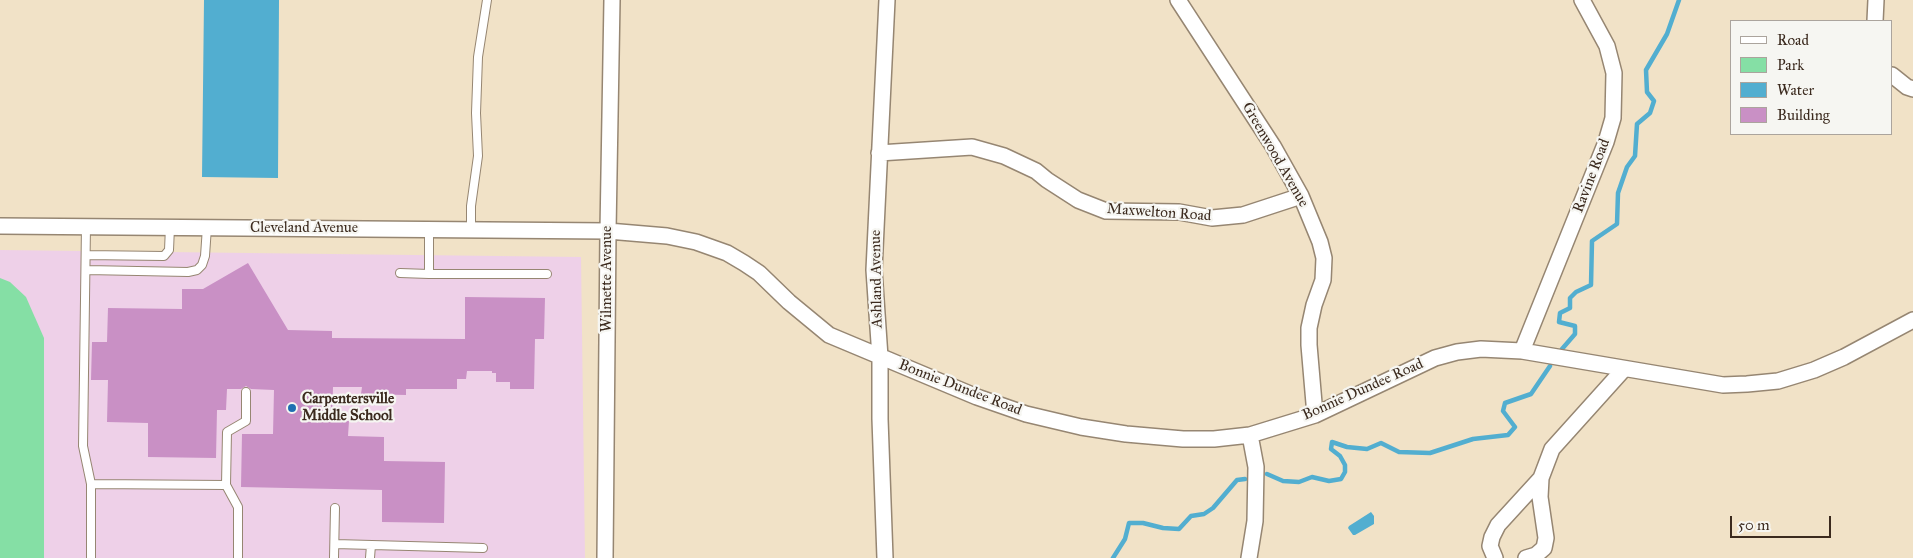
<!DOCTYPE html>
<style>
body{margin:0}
#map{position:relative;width:1913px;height:558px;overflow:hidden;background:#f1e2c7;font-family:"IM FELL Great Primer",serif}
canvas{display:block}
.legend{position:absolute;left:1730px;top:20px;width:162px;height:115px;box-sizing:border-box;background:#f6f6f2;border:1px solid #aba49d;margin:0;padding:6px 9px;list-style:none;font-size:15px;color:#3b2a1e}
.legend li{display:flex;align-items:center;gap:10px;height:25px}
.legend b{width:25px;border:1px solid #aba49d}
.scale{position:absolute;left:1730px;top:516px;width:101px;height:22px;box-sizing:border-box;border:2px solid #3b2a1e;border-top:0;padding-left:6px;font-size:15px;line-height:18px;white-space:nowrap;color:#3b2a1e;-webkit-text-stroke:4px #f6f6f2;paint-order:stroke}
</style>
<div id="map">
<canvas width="1913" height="558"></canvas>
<ul class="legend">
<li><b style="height:6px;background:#fff"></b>Road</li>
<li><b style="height:14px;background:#85dfa5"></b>Park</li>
<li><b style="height:14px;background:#52aed0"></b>Water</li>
<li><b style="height:14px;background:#c990c5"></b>Building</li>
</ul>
<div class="scale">50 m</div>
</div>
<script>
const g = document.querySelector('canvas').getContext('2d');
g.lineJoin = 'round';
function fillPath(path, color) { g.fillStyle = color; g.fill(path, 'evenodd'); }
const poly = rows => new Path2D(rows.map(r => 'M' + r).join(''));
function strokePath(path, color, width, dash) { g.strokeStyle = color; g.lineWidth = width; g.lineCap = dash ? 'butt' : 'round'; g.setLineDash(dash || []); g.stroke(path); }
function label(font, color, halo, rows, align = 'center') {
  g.font = font + ' "IM FELL Great Primer",serif'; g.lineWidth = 4.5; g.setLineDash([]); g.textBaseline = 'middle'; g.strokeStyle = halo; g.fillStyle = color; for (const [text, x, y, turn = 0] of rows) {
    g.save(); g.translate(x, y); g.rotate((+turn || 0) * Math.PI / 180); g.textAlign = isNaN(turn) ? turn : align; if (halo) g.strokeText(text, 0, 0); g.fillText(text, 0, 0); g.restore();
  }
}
const built = poly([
 [0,250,581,257,585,558,0,558]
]);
const green = poly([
 [0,278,10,282,26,297,44,338,44,558,0,558]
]);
const water = poly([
 [204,0,279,0,278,178,202,177],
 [1371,512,1374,516,1374,524,1355,535,1353,535,1348,528,1349,526]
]);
const stream = poly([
 [1562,349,1575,334,1575,326,1559,322,1560,313,1570,308,1570,298,1576,292,1591,285,1592,241,1617,224,1618,193,1627,167,1635,156,1637,124,1650,113,1654,101,1647,92,1646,70,1667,34,1679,0],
 [1267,474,1283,481,1299,482,1312,477,1329,481,1341,479,1345,472,1345,465,1340,456,1331,449,1332,442,1347,447,1367,449,1381,443,1399,452,1430,453,1473,439,1508,435,1515,427,1503,411,1505,403,1531,394,1550,366],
 [1113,558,1125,539,1129,523,1143,523,1163,528,1179,529,1191,516,1204,514,1213,508,1237,480,1245,479]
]);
const building = poly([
 [248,263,288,330,332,331,332,338,465,339,465,297,545,298,544,339,535,339,534,389,510,389,510,382,496,382,496,373,492,373,492,371,467,371,466,379,457,379,457,389,406,389,406,395,361,394,362,387,333,387,332,421,349,421,348,436,384,437,384,461,445,462,444,523,382,522,382,490,241,487,242,434,273,434,274,390,251,389,246,386,241,389,227,389,226,410,217,410,216,458,148,457,148,423,107,422,108,380,91,380,92,342,107,342,108,308,182,309,182,289,203,289]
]);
const lane = poly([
 [86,226,83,446,91,484,91,558],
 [429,229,429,274,547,274],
 [471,229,471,206,478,156,476,113,478,57,487,0],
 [86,255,164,256,169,250,170,227],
 [87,270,188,272,197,270,202,265,205,256,207,227],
 [400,273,429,274],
 [91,484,226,485,238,507,238,558],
 [226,485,227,432,246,421,246,392],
 [335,544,483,548],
 [334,558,335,508],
 [370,558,371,545]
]);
const street = poly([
 [1178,0,1273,146,1301,196,1320,242,1324,258,1323,280,1314,305,1309,328,1309,345,1315,415],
 [1875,21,1876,0],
 [1892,75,1907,87,1913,89],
 [879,153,972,147,1004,156,1036,171,1047,180,1078,200,1106,211,1179,212,1212,218,1243,215,1301,196],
 [0,226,608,231,667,236,696,242,727,253,744,263,759,273,789,302,829,335,977,397,1026,414,1081,427,1126,434,1183,439,1214,439,1250,435,1315,415,1435,358,1457,352,1481,349,1522,351,1723,385,1747,384,1778,381,1814,370,1844,357,1913,320],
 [1522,351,1606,142,1613,118,1614,73,1607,46,1582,0],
 [605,558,608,231,612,0],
 [885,558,880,419,880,357,874,270,887,0],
 [1249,558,1255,521,1256,467,1250,435],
 [1495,558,1490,546,1492,537,1498,525,1541,478],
 [1526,558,1536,555,1544,548,1546,538,1540,497,1541,478,1552,449,1624,369]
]);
const markers = [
 [292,408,5,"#1f6fb2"]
];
const streetNames = [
 ["Greenwood Avenue",1275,155,60],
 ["Ravine Road",1592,176,-69],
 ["Maxwelton Road",1159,213,4],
 ["Cleveland Avenue",304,228],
 ["Wilmette Avenue",607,279,-90],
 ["Ashland Avenue",877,279,-91],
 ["Bonnie Dundee Road",960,388,21],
 ["Bonnie Dundee Road",1363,390,-24]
];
const poiNames = [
 ["Carpentersville",302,399],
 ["Middle School",302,416]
];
fillPath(built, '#eed0e8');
fillPath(green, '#85dfa5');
fillPath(water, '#52aed0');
strokePath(stream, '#52aed0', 4.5);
fillPath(building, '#c990c5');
strokePath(lane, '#968672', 10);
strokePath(street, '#968672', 18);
strokePath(lane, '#fff', 8);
strokePath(street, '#fff', 15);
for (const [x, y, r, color] of markers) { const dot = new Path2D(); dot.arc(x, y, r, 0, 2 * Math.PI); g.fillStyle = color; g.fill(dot); strokePath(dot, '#f6f6f2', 2); }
label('15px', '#3b2a1e', '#f6f6f2', streetNames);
label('bold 15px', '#3b2a1e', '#f6f6f2', poiNames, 'left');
</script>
